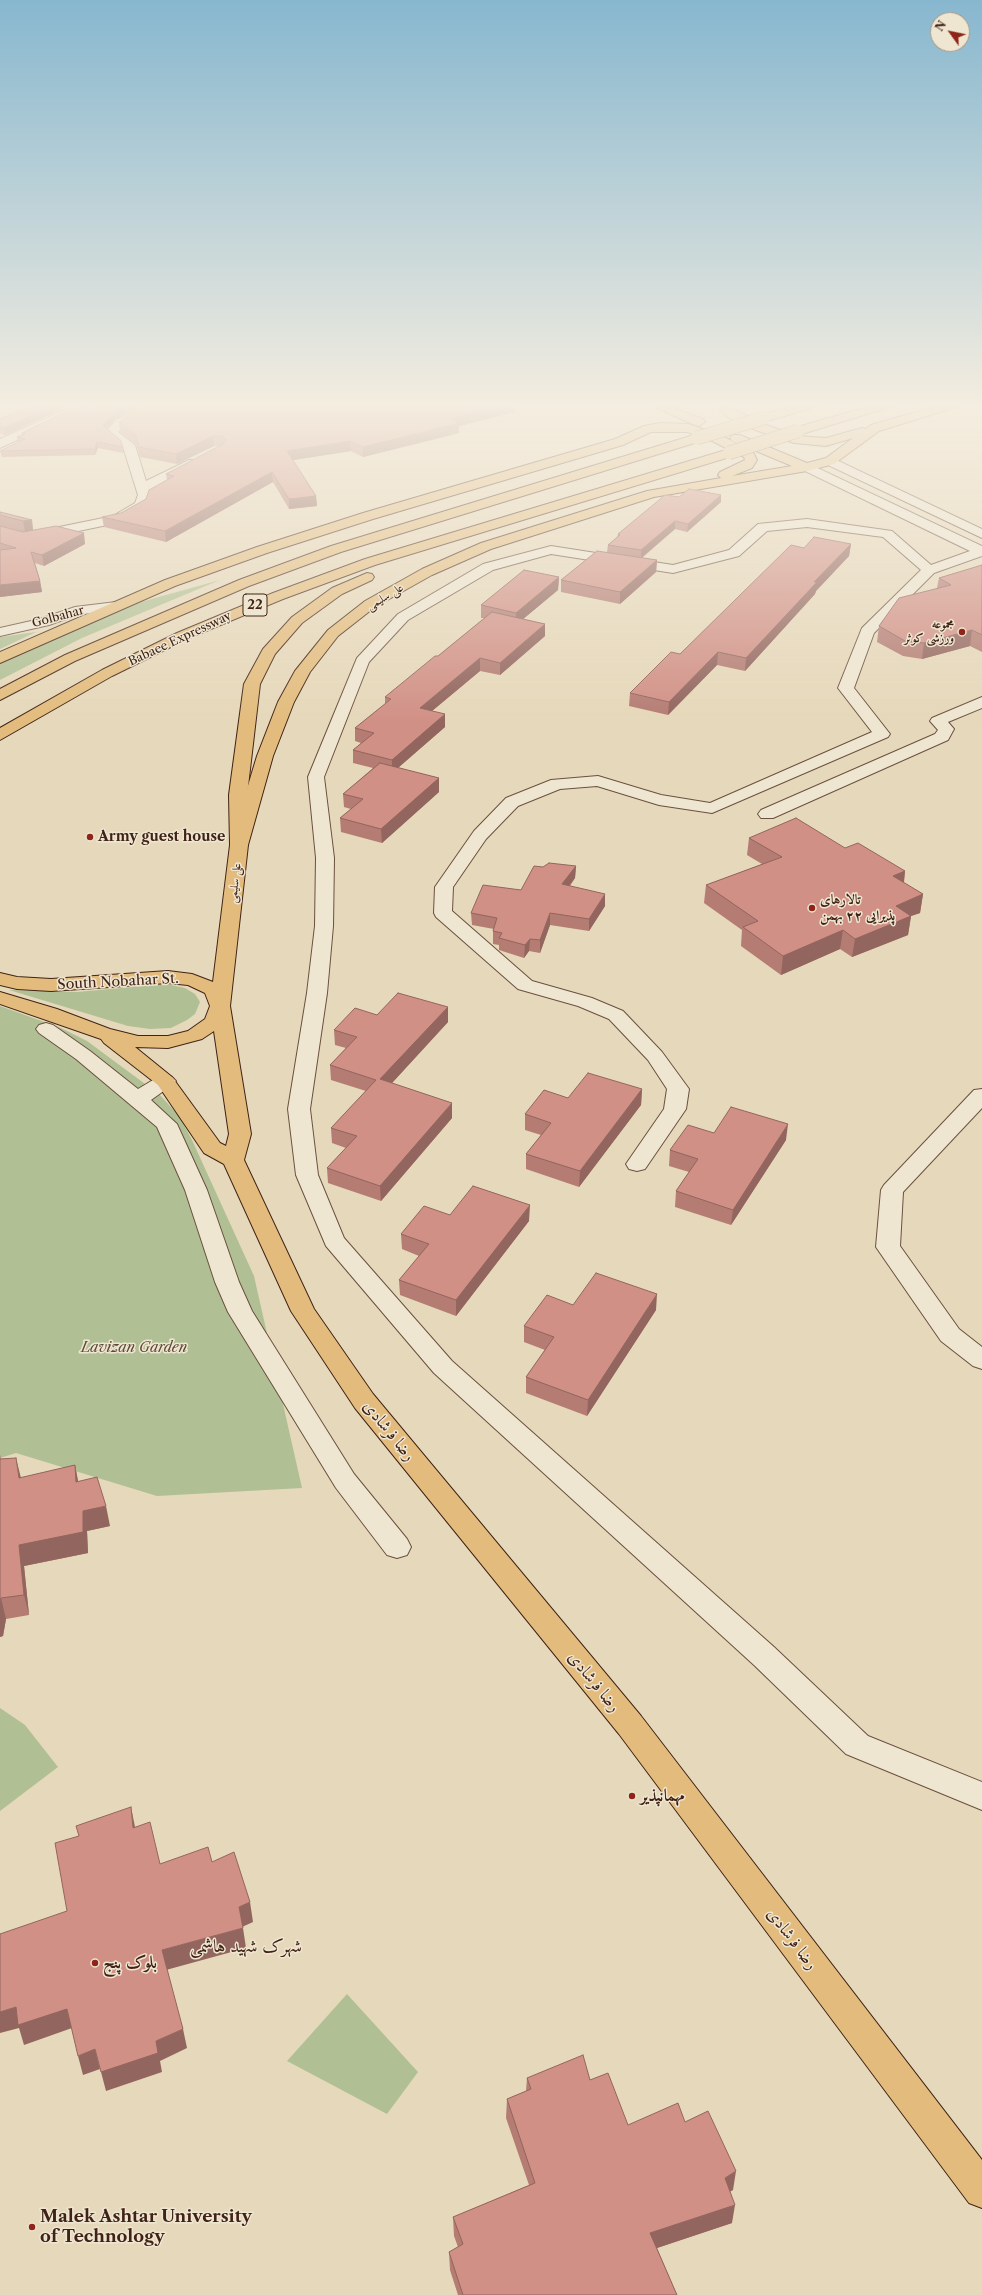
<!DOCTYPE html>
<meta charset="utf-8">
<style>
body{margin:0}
#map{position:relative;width:982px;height:2295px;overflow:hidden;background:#e6d8ba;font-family:"Libre Caslon Text",serif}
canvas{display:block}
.north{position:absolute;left:930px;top:12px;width:40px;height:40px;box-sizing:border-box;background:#efe6d2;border:1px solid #a99887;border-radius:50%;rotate:303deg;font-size:11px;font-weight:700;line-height:16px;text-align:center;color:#402316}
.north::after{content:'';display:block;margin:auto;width:14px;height:18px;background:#8f2418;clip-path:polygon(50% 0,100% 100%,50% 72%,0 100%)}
</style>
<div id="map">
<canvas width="982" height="2295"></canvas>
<div class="north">N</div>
</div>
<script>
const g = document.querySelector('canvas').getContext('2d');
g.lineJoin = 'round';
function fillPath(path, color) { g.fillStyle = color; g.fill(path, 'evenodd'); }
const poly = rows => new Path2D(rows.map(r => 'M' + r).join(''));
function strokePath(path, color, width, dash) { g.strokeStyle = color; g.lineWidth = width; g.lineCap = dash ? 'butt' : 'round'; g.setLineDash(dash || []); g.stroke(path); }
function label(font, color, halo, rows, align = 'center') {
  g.font = font + ' "Libre Caslon Text",Amiri,serif'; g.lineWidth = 3; g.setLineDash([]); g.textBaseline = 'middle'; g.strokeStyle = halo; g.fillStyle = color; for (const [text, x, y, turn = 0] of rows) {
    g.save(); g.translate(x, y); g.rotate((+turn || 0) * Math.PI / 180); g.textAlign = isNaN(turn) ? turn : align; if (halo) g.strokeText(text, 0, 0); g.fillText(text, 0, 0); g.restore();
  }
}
const green = poly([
 [220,580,82,638,0,680,0,663,137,603],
 [36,632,0,649,0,637],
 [166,984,185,988,195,994,200,1002,195,1014,187,1020,171,1028,150,1029,128,1026,9,990,77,992],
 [0,1006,61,1028,87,1041,160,1095,179,1116,192,1140,254,1276,302,1488,157,1496,16,1453,0,1458],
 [0,1708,25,1725,58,1767,0,1811],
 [347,1994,418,2072,387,2114,287,2061]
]);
const minor = poly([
 [82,402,97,402,0,448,0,439,82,402],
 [156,402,171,402,124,426,118,432,135,445,146,481,189,460,197,460,199,463,197,466,149,490,150,495,146,508,122,522,25,542,0,535,0,527,25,534,113,516,135,503,138,495,123,447,105,432,116,420,156,402],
 [830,457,982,529,982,538,826,464,824,461,830,457],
 [807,463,982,546,982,556,934,573,874,633,854,688,890,734,888,737,712,813,659,805,597,786,560,789,518,806,486,839,453,887,452,911,532,981,592,998,623,1011,662,1052,689,1089,686,1109,645,1169,637,1171,629,1169,626,1164,664,1109,667,1089,648,1060,609,1019,578,1006,518,989,436,917,434,913,435,887,474,831,506,798,551,780,598,776,661,795,710,803,872,732,838,688,862,628,921,570,883,537,807,527,767,531,739,556,673,573,551,554,493,570,408,620,369,662,324,777,334,858,333,926,327,993,310,1109,318,1175,344,1238,452,1361,774,1647,868,1736,982,1782,982,1810,846,1754,754,1665,434,1373,326,1246,296,1175,288,1109,307,993,315,926,316,858,308,777,357,658,398,614,483,564,551,546,673,565,729,550,758,524,807,519,892,531,931,565,970,551,803,470,801,467,807,463],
 [116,602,121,603,123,606,121,609,77,615,49,625,0,636,0,628,40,619,75,607,116,602],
 [982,697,982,708,948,722,954,729,948,740,773,818,761,818,758,814,761,810,935,734,938,730,930,721,932,718,982,697],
 [46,1023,53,1025,90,1051,138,1089,158,1077,165,1075,172,1077,176,1081,172,1085,151,1100,177,1124,207,1190,239,1282,252,1311,354,1474,407,1539,411,1547,407,1555,397,1558,387,1555,336,1488,228,1312,215,1282,185,1190,157,1127,76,1059,39,1033,36,1029,39,1025,46,1023],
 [982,1089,982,1108,903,1192,900,1246,959,1329,982,1347,982,1369,973,1366,941,1341,876,1247,881,1190,884,1185,974,1090,982,1089]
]);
const major = poly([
 [643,402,658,402,703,419,705,422,699,426,695,425,643,402],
 [721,402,734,402,730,406,731,408,766,425,799,436,826,438,862,428,866,429,871,425,951,402,968,402,966,404,879,431,834,464,807,471,654,497,491,549,432,575,375,607,338,636,310,672,294,702,273,756,248,845,230,1006,251,1134,244,1160,314,1309,373,1394,641,1716,982,2160,982,2208,969,2203,619,1734,355,1408,291,1311,224,1164,204,1153,158,1085,104,1043,101,1039,0,1004,0,992,57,1009,110,1029,138,1036,168,1036,188,1031,205,1019,210,1006,205,993,188,985,168,983,51,991,17,989,0,985,0,973,17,977,51,979,168,971,192,974,213,982,230,845,257,756,278,702,295,671,328,630,365,601,422,569,481,543,647,491,721,478,718,475,720,472,745,460,744,457,712,441,687,432,651,432,623,445,373,519,267,553,175,586,0,663,0,652,165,580,257,547,363,513,615,439,644,426,660,423,688,424,720,435,753,452,757,460,752,468,732,476,792,466,732,441,730,438,732,435,740,435,807,463,826,458,853,438,826,446,794,443,758,431,729,418,720,410,718,405,721,402],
 [214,1031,229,1134,226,1146,220,1143,172,1077,135,1047,168,1048,202,1039,214,1031]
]);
const highway = poly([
 [809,402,827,402,825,404,764,422,758,418,760,415,809,402],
 [885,402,902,402,900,404,802,434,794,434,792,431,794,428,885,402],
 [697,434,701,435,703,438,701,441,341,552,249,586,75,661,0,700,0,689,65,655,239,580,331,546,697,434],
 [729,449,733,450,735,453,733,456,375,565,283,599,187,639,112,676,0,740,0,728,102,670,177,633,273,593,365,559,729,449],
 [367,573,372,574,374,577,372,580,342,594,302,623,275,654,260,684,247,795,248,845,245,849,239,850,233,849,230,845,229,795,244,684,263,649,292,617,332,588,367,573]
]);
const highwayBridge = poly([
 [697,438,764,418],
 [729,453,798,431]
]);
const wall = poly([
 [103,402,147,402,147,404,115,419,107,428,123,447,123,453,98,448,95,455,2,457,0,451,18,442,17,437,22,435,22,433,91,408],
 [515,402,515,412,459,426,459,433,363,457,351,451,293,460,316,496,317,506,289,509,273,482,166,542,104,527,102,517,121,513,146,499,167,480,166,474,221,446,214,446,177,464,140,457,136,444,120,432,119,422],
 [64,408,5,435,0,434,0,419],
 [721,495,721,502,687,532,675,529,642,558,657,560,656,572,620,604,561,592,561,580,607,552,608,545,617,537,618,534,679,497],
 [0,512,32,520,33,530,85,544,44,566,35,563,40,581,42,592,0,597],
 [851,544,849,556,816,591,815,594,745,671,717,665,668,715,629,706,630,693,680,654,804,548],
 [982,565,982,652,970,646,922,659,903,656,877,642,879,626,937,588,939,578],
 [559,577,558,590,523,619,545,636,500,675,480,671,432,711,445,727,398,768,439,778,439,792,382,843,341,832,340,818,351,809,344,807,343,794,373,768,353,763,353,750,361,743,355,741,355,728,385,704,385,697,438,656,484,618,481,618,481,605],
 [749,838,845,848,905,871,904,883,923,894,920,913,911,916,908,935,852,957,840,949,781,975,741,946,742,930,704,903,706,885,762,864,747,855],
 [576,866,575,878,570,886,605,906,589,931,550,925,540,953,529,951,524,958,499,950,499,945,493,944,493,931,494,929,472,925,471,913,521,890,543,867],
 [448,1007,448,1022,392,1083,452,1118,381,1201,328,1183,327,1168,346,1148,332,1143,331,1128,366,1091,331,1080,330,1065,346,1048,335,1045,334,1030,377,1015],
 [642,1089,641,1105,579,1187,526,1169,526,1154,541,1135,525,1130,525,1114,568,1098],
 [714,1133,786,1140,731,1225,675,1207,676,1191,689,1172,669,1166,670,1150],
 [450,1215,529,1221,456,1316,400,1295,399,1280,419,1256,402,1249,401,1234],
 [573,1305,656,1310,587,1416,526,1393,526,1377,545,1350,524,1342,524,1326],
 [0,1454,1,1459,20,1478,75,1465,78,1481,110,1526,87,1531,88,1553,24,1566,29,1615,6,1619,3,1636,0,1637],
 [527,2078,590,2080,628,2125,685,2122,733,2190,730,2191,732,2223,657,2248,677,2295,458,2295,450,2270,449,2252,458,2247,454,2236,453,2217,529,2185,506,2118,507,2099,526,2091]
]);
const shadedWall = poly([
 [62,402,63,402,64,408,5,435,4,428],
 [139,402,147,402,147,404,115,419,104,431,103,425,115,412],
 [515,402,515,412,459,426,459,433,363,457,363,447,449,419],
 [213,436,214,446,177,464,176,454],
 [350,441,351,451,287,461,287,451],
 [97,442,98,448,95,455,95,449],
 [272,472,273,482,166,542,165,531],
 [721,495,721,502,687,532,688,524],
 [316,496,317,506,289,509,289,499],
 [32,520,33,531,25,532,23,521],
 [675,521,675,529,641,558,641,550],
 [84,533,85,544,44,566,42,555],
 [851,544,849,556,816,591,815,594,745,671,746,658,814,582],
 [657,560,656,572,620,604,620,592],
 [559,577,558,590,516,625,516,613],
 [40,581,42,592,0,597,0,585],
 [545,624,545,636,500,675,500,663],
 [972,630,970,646,922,659,924,643],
 [718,652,717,665,668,715,669,702],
 [480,658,480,671,420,721,420,708],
 [445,714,445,727,392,773,392,760],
 [439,778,439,792,382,843,381,829],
 [576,866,575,878,561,896,562,884],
 [905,871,903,889,893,876],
 [605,894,605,906,589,931,589,919],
 [923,894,920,913,911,916,908,935,852,957,855,939,896,906],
 [550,913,550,925,540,953,540,940],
 [843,930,840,949,781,975,783,956],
 [530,939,529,951,524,958,525,945],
 [448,1007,448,1022,381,1095,380,1079],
 [642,1089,641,1105,579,1187,580,1171],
 [452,1103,452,1118,381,1201,380,1186],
 [788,1124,786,1140,731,1225,733,1210],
 [530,1205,529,1221,456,1316,456,1300],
 [657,1294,656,1310,587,1416,588,1400],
 [16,1458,21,1478,19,1478],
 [75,1465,79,1486,76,1482],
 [106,1506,110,1526,87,1531,88,1553,24,1566,29,1615,24,1595,19,1545,83,1511],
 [1,1598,6,1619,3,1636,0,1637,0,1602],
 [131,1807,135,1827,133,1828],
 [250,1902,253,1922,242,1927,239,1907],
 [243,1928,246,1948,166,1970,162,1950],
 [16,2007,67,2009,72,2028,24,2045,19,2028,0,2033,0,2012],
 [183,2029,187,2048,160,2061,162,2072,106,2091,101,2072,156,2041],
 [95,2049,100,2069,83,2075,78,2056],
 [736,2171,733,2190,722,2196,725,2178],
 [735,2205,732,2223,648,2251,650,2233]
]);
const building = poly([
 [38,402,62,402,4,428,0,427,0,419,38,402],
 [103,402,139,402,115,412,103,425,121,441,123,447,97,442,95,449,0,451,25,439,17,437,26,433,22,433,79,405,91,408,103,402],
 [157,402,515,402,449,419,459,423,363,447,350,441,287,451,316,496,289,499,272,472,165,531,102,517,121,513,146,499,149,490,174,476,166,474,223,444,225,439,222,436,213,436,176,454,139,447,135,434,119,422,124,418,157,402],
 [689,489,721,495,688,524,675,521,641,550,608,545,620,535,618,534,665,495,679,497,689,489],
 [0,512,32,520,23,521,0,515,0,512],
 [0,526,23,532,56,526,84,533,42,555,31,552,40,581,0,585,0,550,16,548,0,543,0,526],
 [814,537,851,544,814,582,817,582,746,658,718,652,669,702,630,693,671,652,680,654,791,545,804,548,814,537],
 [597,551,657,560,620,592,561,580,597,551],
 [982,565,982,635,972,630,924,643,905,641,879,626,899,598,951,585,939,578,982,565],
 [524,570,559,577,516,613,481,605,524,570],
 [492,612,545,624,500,663,480,658,420,708,445,714,392,760,353,750,374,733,355,728,391,699,385,697,435,656,438,656,492,612],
 [380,763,439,778,381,829,340,818,363,799,343,794,380,763],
 [796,818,845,848,858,843,905,871,893,876,923,894,896,906,911,916,855,939,843,930,783,956,743,927,758,921,706,885,782,857,749,838,796,818],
 [549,863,576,866,562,884,605,894,589,919,550,913,540,940,530,939,525,945,499,938,502,933,493,931,497,918,471,913,483,885,521,890,534,866,543,867,549,863],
 [398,993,448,1007,380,1079,452,1103,380,1186,327,1168,357,1136,331,1128,376,1080,330,1065,357,1037,334,1030,355,1008,377,1015,398,993],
 [588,1073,642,1089,580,1171,526,1154,551,1123,525,1114,544,1090,568,1098,588,1073],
 [731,1107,788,1124,733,1210,676,1191,698,1159,670,1150,688,1125,714,1133,731,1107],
 [473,1186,530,1205,456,1300,399,1280,429,1244,401,1234,424,1206,450,1215,473,1186],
 [596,1273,657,1294,588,1400,526,1377,554,1337,524,1326,547,1295,573,1305,596,1273],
 [16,1458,19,1478,75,1465,76,1482,97,1477,106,1506,83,1511,83,1532,19,1545,24,1595,1,1598,0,1602,0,1459,16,1458],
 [131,1807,133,1828,150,1822,160,1864,208,1847,212,1862,234,1852,250,1902,239,1907,243,1928,162,1950,183,2029,156,2041,158,2053,101,2072,95,2049,78,2056,67,2009,18,2025,16,2007,0,2012,0,1934,67,1911,55,1843,79,1836,76,1826,131,1807],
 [583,2055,590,2080,608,2073,628,2125,678,2103,685,2122,708,2111,736,2171,725,2178,735,2205,650,2233,677,2295,463,2295,449,2252,463,2244,453,2217,535,2183,507,2099,531,2089,527,2078,583,2055]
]);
const markers = [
 [962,632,4,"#8f2418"],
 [90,837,4,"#8f2418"],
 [812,908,4,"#8f2418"],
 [632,1796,4,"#8f2418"],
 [95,1963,4,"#8f2418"],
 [32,2227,4,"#8f2418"]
];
const farStreetnames = [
 ["علی سلیمی",385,597,-31],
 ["Golbahar",58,617,-15],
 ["Babaee Expressway",180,639,-25],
 ["علی سلیمی",235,883,-83]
];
const farPoinames = [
 ["مجموعه",954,625],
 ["ورزشی کوثر",954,639]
];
const shields = [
 [255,605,24]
];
const shieldNames = [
 ["22",255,605]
];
const poiNames = [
 ["Army guest house",98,837],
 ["تالارهای",820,900],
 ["پذیرایی ۲۲ بهمن",820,916]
];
const streetNames = [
 ["South Nobahar St.",118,982,-3]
];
const parkNames = [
 ["Lavizan Garden",134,1348]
];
const nearStreetnames = [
 ["رضا فرشادی",389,1431,51],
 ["رضا فرشادی",594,1682,51],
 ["رضا فرشادی",792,1939,53]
];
const nearPoinames = [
 ["مهمانپذیر",640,1796],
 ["بلوک پنج",103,1963],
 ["Malek Ashtar University",40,2217],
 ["of Technology",40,2237]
];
const nearNeighbourhoodnames = [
 ["شهرک شهید هاشمی",246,1947]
];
fillPath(green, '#b0c094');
strokePath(minor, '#6a503f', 2);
strokePath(major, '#402316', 2);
strokePath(highway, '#402316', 2);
fillPath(minor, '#efe6d2');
fillPath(major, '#e3bc7d');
fillPath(highway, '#e3bc7d');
strokePath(highwayBridge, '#402316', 14, []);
strokePath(highwayBridge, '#e3bc7d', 13);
fillPath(wall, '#b47c73');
fillPath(shadedWall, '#92655e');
fillPath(building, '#d19086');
strokePath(building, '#92655e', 1);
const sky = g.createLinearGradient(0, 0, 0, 723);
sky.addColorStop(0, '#87b7cf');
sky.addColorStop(0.56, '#f4ede0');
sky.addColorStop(1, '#f4ede000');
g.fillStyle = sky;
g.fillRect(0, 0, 982, 723);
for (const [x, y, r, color] of markers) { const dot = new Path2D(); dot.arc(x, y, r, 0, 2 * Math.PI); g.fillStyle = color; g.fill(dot); strokePath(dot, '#efe6d2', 1.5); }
label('12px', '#402316', '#efe6d2', farStreetnames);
label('bold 12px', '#402316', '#efe6d2', farPoinames, 'right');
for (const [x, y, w] of shields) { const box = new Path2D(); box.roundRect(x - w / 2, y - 11, w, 22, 3); g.fillStyle = '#efe6d2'; g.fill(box); strokePath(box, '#402316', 1); }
label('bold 13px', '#402316', null, shieldNames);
label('bold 14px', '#402316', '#efe6d2', poiNames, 'left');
label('14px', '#402316', '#efe6d2', streetNames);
label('italic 14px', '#5c4a36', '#efe6d2', parkNames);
label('17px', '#402316', '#efe6d2', nearStreetnames);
label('bold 17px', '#402316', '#efe6d2', nearPoinames, 'left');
label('18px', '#402316', '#efe6d2', nearNeighbourhoodnames);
</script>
